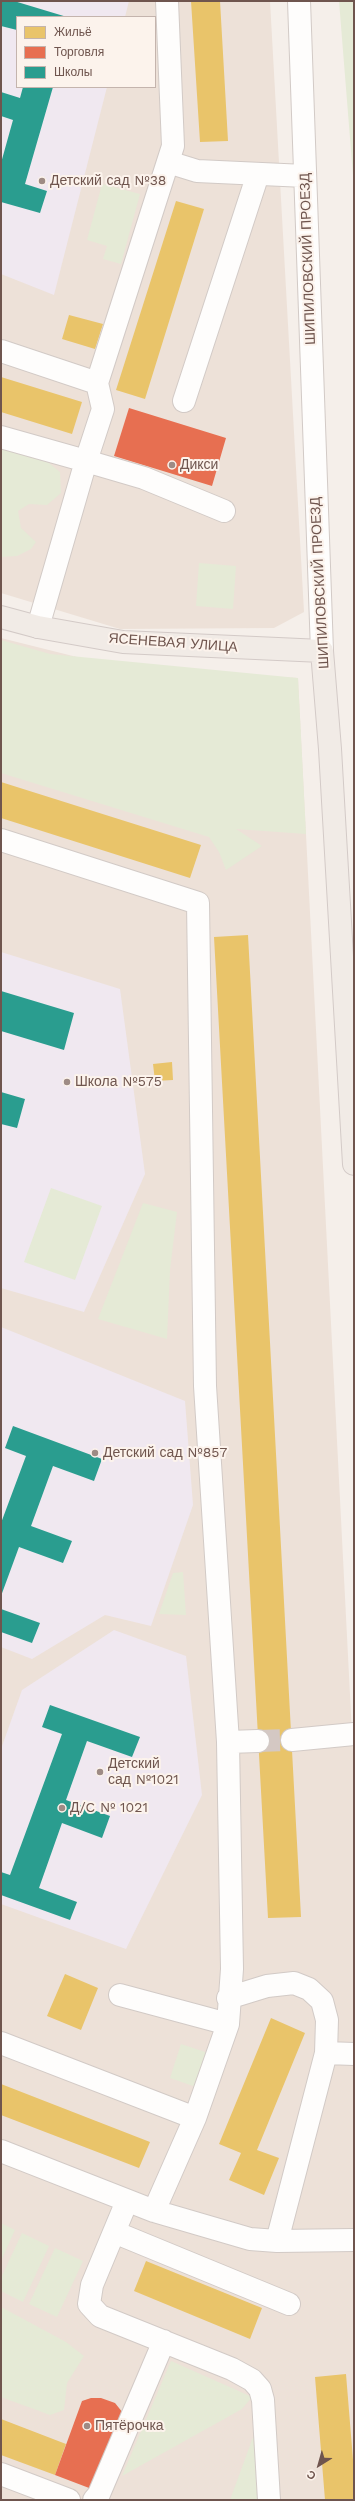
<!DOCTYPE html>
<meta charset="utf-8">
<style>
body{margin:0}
#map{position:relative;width:355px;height:2501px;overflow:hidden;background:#f5efea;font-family:"Work Sans",sans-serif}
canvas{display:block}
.frame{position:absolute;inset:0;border:2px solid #6f554e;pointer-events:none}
.legend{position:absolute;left:16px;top:16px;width:140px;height:72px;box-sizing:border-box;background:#fcf3ec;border:1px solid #c4b4ad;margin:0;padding:5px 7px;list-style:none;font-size:12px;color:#6f554e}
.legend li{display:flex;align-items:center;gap:8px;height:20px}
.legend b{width:20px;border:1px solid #c4b4ad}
.north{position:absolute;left:299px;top:2445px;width:40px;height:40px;-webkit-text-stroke:3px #fcf3ec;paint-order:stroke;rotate:217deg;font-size:11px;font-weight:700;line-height:16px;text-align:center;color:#6f554e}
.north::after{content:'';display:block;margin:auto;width:14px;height:18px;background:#6f554e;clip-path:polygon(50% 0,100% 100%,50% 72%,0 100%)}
</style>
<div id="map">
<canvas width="355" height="2501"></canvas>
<div class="frame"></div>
<ul class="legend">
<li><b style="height:11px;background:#e9c46a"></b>Жильё</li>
<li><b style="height:11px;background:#e76f51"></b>Торговля</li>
<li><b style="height:11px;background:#2a9d8f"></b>Школы</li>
</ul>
<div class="north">С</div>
</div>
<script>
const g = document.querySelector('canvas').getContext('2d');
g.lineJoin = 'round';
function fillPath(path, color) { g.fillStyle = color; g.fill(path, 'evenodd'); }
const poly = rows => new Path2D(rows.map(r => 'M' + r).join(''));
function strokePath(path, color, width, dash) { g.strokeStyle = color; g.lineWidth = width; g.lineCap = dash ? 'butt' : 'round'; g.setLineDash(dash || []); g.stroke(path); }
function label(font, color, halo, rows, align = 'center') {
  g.font = font + ' "Work Sans",sans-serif'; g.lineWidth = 4; g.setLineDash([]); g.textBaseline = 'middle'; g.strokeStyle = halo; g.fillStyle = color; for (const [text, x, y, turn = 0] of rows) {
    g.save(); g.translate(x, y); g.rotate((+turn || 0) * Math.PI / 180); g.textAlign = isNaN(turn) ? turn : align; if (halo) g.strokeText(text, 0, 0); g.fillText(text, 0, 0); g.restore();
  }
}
const residential = poly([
 [1,1,270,1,304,612,274,628,120,629,1,593],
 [17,17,155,17,155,87,17,87],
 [1,638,121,668,298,678,354,1773,354,2500,1,2500]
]);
const education = poly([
 [1,1,129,1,125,17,17,17,17,87,107,87,54,295,1,274],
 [1,952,120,989,145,1174,84,1312,1,1288],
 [1,1327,185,1401,193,1505,151,1626,105,1615,32,1659,1,1647],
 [114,1630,186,1656,202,1795,126,1949,1,1904,1,1749,22,1690]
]);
const green = poly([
 [339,1,354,1,354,188],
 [102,184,140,194,121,264,103,259,107,246,87,240],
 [1,447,44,459,60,472,61,493,47,505,29,504,18,511,21,528,36,542,31,549,17,556,1,557],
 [199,563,236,566,233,609,196,606],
 [1,640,50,654,298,678,306,834,236,829,262,846,226,870,219,852,209,837,1,773],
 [51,1188,102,1206,75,1280,24,1262],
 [143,1203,177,1212,170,1270,167,1339,98,1319],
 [183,1572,186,1615,159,1614,173,1573],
 [181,2044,208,2053,196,2087,170,2078],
 [1,2223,15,2230,1,2261],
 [22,2233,49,2246,23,2302,1,2291,1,2278],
 [55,2248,83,2261,57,2317,29,2304],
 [1,2307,66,2342,84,2356,67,2383,64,2410,50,2415,1,2397],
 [171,2361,252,2397,242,2409,122,2476],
 [259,2421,264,2500,230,2500]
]);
const homes = poly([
 [191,1,220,1,228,141,200,142],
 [176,201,204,209,145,399,116,390],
 [69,315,103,324,95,349,62,339],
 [1,377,82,402,72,434,1,412],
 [1,782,201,845,190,878,1,818],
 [248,935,301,1917,268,1918,214,937],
 [172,1062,173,1080,155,1081,153,1064],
 [65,1974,98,1988,81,2030,47,2016],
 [271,2018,305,2033,257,2150,279,2158,264,2195,229,2180,241,2153,219,2144],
 [1,2084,150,2142,139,2168,1,2115],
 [146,2261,262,2308,250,2339,134,2291],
 [346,2374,354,2472,354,2500,325,2500,315,2377],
 [1,2419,66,2444,55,2475,1,2455]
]);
const shops = poly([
 [129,408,226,438,212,486,114,456],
 [91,2398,101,2398,115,2403,123,2413,97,2491,55,2475,82,2401]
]);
const schools = poly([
 [2,1,14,1,67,17,17,17,17,30,1,26],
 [23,87,53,87,25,184,47,191,40,213,1,202,1,163,13,120,1,116,1,92,20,98],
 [1,991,74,1013,64,1050,1,1031],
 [1,1092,25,1099,17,1128,1,1124],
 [13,1426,102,1459,94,1481,53,1466,31,1526,72,1541,63,1563,19,1547,1,1596,1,1523,26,1456,5,1448],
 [1,1609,40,1623,32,1643,1,1632],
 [50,1705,140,1737,132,1757,87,1741,66,1800,110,1816,102,1838,62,1823,39,1888,77,1902,70,1920,1,1895,1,1872,10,1875,62,1734,42,1727]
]);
const minorTunnel = poly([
 [258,1741,292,1740]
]);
const minor = poly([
 [167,1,173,146,97,383,103,409,86,461,144,478,224,511],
 [299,1,322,651],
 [168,162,197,171,305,176],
 [1,351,97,383],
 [184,401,258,174],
 [1,437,86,461,38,627],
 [1,840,198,903,205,1386,228,1742,232,1969,228,2024,195,2118,154,2211],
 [292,1740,354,1734],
 [228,1742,258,1741],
 [120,1995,228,2024],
 [228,1998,267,1986,294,1983,309,1989,322,2001,327,2020,326,2053,277,2241],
 [1,2043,195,2118],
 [326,2053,354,2054],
 [1,2151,154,2211,250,2239,277,2241,354,2240],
 [127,2201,92,2285,89,2304,100,2316,232,2369,252,2380,260,2389,263,2400,269,2500],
 [114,2232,289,2304],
 [1,2474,69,2500],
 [94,2500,99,2494,164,2341]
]);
const major = poly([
 [1,617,38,627,123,642,322,651,330,749,354,1164]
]);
const markers = [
 [42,181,4,"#9e8b85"],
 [172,465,4,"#9e8b85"],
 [67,1082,4,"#9e8b85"],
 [95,1453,4,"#9e8b85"],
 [100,1772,4,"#9e8b85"],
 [62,1808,4,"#9e8b85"],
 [87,2426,4,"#9e8b85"]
];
const poiNames = [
 ["Детский сад №38",50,181],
 ["Дикси",180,465],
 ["Школа №575",75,1082],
 ["Детский сад №857",103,1453],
 ["Детский",108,1764],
 ["сад №1021",108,1780],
 ["Д/C № 1021",70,1808],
 ["Пятёрочка",95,2426]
];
const streetNames = [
 ["ШИПИЛОВСКИЙ ПРОЕЗД",308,259,-92],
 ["ШИПИЛОВСКИЙ ПРОЕЗД",320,583,-93],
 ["ЯСЕНЕВАЯ УЛИЦА",173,643,4]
];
fillPath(residential, '#ede1d8');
fillPath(education, '#f0e8f0');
fillPath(green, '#e5ead6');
fillPath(homes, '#e9c46a');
fillPath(shops, '#e76f51');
fillPath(schools, '#2a9d8f');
strokePath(minorTunnel, '#d4c8c3', 22, [22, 11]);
strokePath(minor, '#d2cac6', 24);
strokePath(major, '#d3cac7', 24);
strokePath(minor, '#fefdfc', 22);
strokePath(major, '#f1ebe6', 22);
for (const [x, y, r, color] of markers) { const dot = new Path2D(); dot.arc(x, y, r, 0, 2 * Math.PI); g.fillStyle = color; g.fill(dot); strokePath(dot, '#fcf3ec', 1.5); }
label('14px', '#6f554e', '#fcf3ec', poiNames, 'left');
label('14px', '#6f554e', '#fcf3ec', streetNames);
</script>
